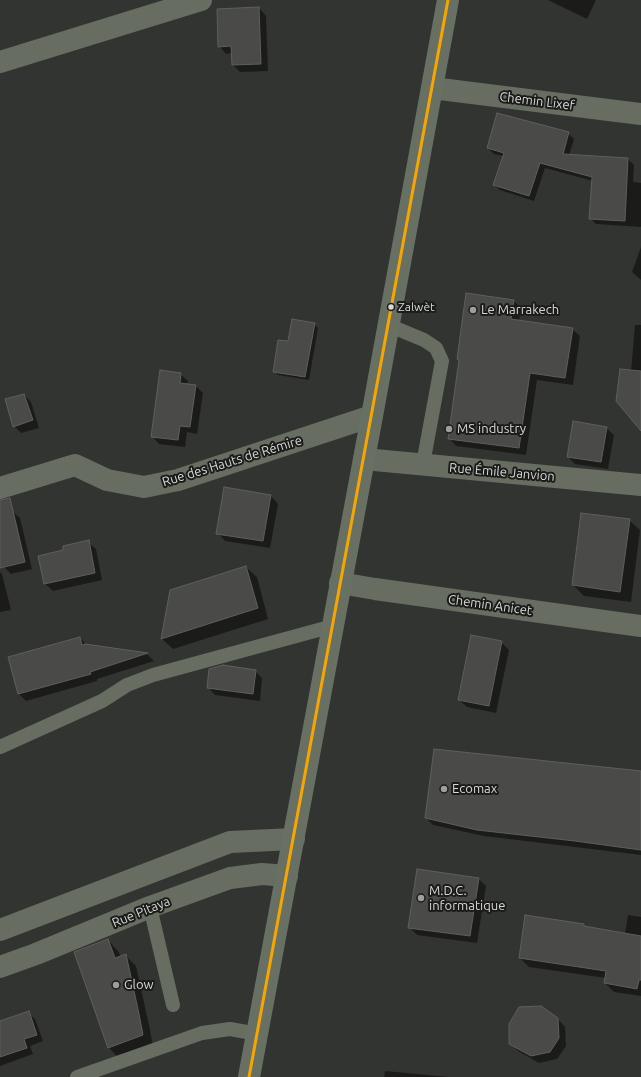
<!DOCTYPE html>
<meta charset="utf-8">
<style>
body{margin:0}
canvas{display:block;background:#323431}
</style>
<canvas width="641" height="1077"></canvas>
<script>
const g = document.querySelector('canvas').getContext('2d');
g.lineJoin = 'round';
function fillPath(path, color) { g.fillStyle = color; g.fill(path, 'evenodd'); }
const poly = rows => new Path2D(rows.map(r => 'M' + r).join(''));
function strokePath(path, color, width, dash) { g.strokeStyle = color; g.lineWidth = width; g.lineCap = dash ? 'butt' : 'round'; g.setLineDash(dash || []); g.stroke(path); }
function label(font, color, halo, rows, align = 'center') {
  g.font = font + ' Ubuntu,sans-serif'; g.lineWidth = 4; g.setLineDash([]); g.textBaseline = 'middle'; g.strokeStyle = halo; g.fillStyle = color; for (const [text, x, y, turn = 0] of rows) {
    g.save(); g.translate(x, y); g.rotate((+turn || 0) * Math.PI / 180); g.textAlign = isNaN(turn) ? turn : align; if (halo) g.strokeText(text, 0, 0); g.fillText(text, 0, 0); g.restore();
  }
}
const shadow = poly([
 [548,0,596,0,587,19],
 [259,8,266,16,268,71,240,72,233,65,232,53,226,54,219,46],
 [568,133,574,139,569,155,628,159,634,165,633,182,641,183,641,227,596,224,590,218,593,181,545,168,534,201,500,190,494,185,503,156,494,154,488,148],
 [641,247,641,280,632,272],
 [514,301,521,308,519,321,572,329,580,336,573,385,537,380,526,455,456,446,449,438,460,361,458,359],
 [314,324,318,328,309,380,278,375,274,371,289,342],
 [635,325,641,325,641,429,631,371],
 [180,374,188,381,187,385,196,386,203,393,197,434,187,432,185,447,159,444,152,436],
 [24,395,31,402,39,428,21,433,14,426],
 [606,428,614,435,608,469,575,464,568,457],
 [271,496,278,504,270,548,225,541,218,533],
 [12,511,20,518,32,569,11,574,4,567,0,549,0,514],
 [629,520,640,530,631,602,584,596,573,585],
 [88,542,96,549,102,580,53,591,45,584,39,557,64,551],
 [246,567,257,577,268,619,173,649,162,639,171,591],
 [0,572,2,574,11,610,0,612],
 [80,638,87,645,147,654,154,661,97,679,97,681,26,701,19,694,9,657],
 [501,642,509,650,496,713,467,707,459,700],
 [255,671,262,678,260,701,215,695,208,687],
 [641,772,641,855,484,836,433,825,426,818],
 [479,879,486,886,477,943,417,935,409,927],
 [628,915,641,917,641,996,614,992,605,983,606,978,529,967,520,958,584,925,587,928,625,934],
 [108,940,118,951,121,957,125,955,136,966,149,1025,153,1046,119,1058,108,1047],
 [28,1013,35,1019,43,1041,30,1046,33,1054,0,1066,0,1023],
 [558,1019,565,1027,566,1046,557,1059,539,1063,518,1051,510,1043],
 [385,1071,449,1077,384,1077]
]);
const building = poly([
 [259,7,261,64,232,65,231,46,218,47,217,9,259,7],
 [497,113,569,132,563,154,628,158,625,221,589,219,592,177,540,163,529,196,493,185,504,153,487,148,497,113],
 [466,293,514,300,511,319,573,328,565,378,530,373,519,448,448,439,459,360,457,359,466,293],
 [292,319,315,323,305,377,273,372,278,340,288,341,292,319],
 [620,369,641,371,641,431,616,401,620,369],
 [160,370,181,373,180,383,196,385,190,427,180,426,178,440,151,437,160,370],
 [24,394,33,420,13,427,5,399,24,394],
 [573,421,607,427,601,462,567,457,573,421],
 [224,487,271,495,263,541,216,534,224,487],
 [10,498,25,562,0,568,0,500,10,498],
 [581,513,630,519,620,592,572,585,581,513],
 [89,540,95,573,44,584,38,556,63,550,63,546,89,540],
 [246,566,258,608,161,639,170,590,246,566],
 [471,635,502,641,489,706,458,700,471,635],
 [80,637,82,645,85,644,148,653,90,672,91,674,18,694,8,657,80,637],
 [223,665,256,670,253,694,207,688,209,669,223,665],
 [434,749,641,771,641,850,575,841,477,830,425,818,434,749],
 [417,869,479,878,470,936,408,928,417,869],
 [525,915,584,924,584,926,641,936,641,980,639,980,637,989,604,983,606,971,519,958,525,915],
 [108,939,115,958,126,954,139,1014,143,1035,108,1048,74,952,108,939],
 [541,1006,558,1018,559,1038,550,1052,531,1056,509,1044,509,1024,519,1007,541,1006],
 [29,1011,37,1035,24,1039,27,1048,0,1057,0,1021,29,1011]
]);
const service = poly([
 [388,325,424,340,436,348,442,361,423,464],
 [0,747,102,701,127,685,153,675,333,626],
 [150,907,173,1005],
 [77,1077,202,1033,230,1029,258,1034]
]);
const minor = poly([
 [0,62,201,0],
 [432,88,641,114],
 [364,459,641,485],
 [0,488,75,465,107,480,144,487,178,480,372,416],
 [340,583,375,589,641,626],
 [0,930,230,842,294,839],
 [0,967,36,954,150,907,230,878,262,874,287,876]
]);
const secondary = poly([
 [249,1077,372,416,448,0]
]);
const bus1 = poly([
 [249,1077,448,0]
]);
const markers = [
 [391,307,3.5,"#d7d9d6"],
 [473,310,4,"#9d9f9c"],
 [449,429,4,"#9d9f9c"],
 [444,789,4,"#9d9f9c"],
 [421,898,4,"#9d9f9c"],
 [116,985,4,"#9d9f9c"]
];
const busNames = [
 ["Zalwèt",398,307]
];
const streetNames = [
 ["Chemin Lixef",537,101,7],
 ["Rue des Hauts de Rémire",232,461,-17],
 ["Rue Émile Janvion",502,472,5],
 ["Chemin Anicet",490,605,8],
 ["Rue Pitaya",141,912,-22]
];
const poiNames = [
 ["Le Marrakech",481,310],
 ["MS industry",457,429],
 ["Ecomax",452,789],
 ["M.D.C.",429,891],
 ["informatique",429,906],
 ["Glow",124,985]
];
fillPath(shadow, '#0007');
fillPath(building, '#4a4b49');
strokePath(building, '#5d5f5c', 1);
strokePath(service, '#676d61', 14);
strokePath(minor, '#676d61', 22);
strokePath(secondary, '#687063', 22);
strokePath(bus1, '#f7a600', 3);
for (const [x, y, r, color] of markers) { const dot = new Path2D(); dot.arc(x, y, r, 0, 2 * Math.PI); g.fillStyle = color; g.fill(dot); strokePath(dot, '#1b1c1a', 1.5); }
label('12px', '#d7d9d6', '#1b1c1a', busNames, 'left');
label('13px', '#d7d9d6', '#1b1c1a', streetNames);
label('13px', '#d7d9d6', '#1b1c1a', poiNames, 'left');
</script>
